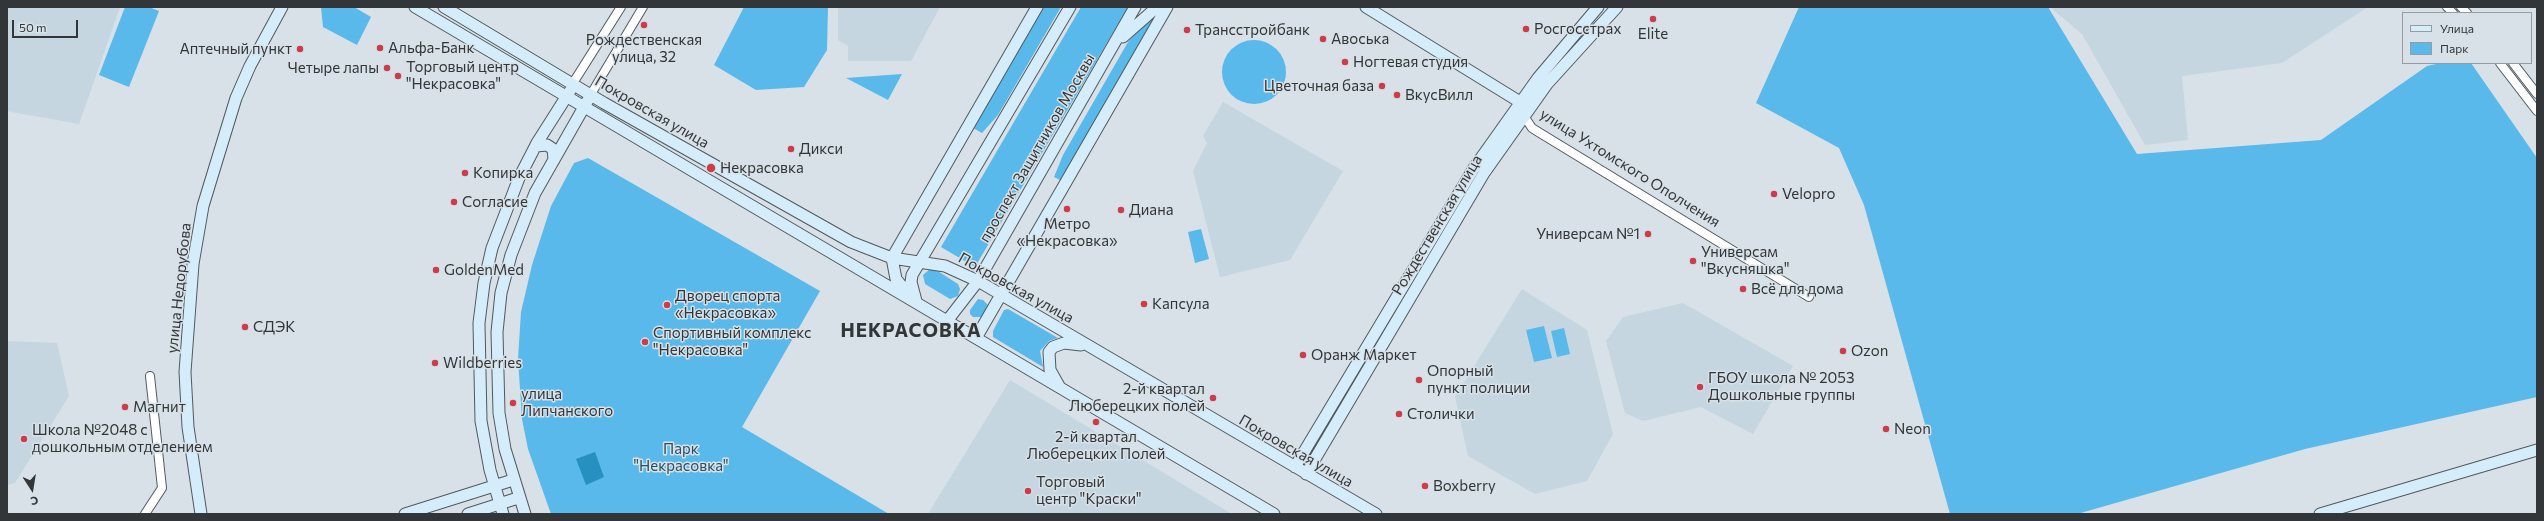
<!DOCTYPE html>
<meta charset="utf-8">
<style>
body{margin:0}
#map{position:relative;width:2544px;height:521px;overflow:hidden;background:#d7e1e7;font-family:Commissioner,sans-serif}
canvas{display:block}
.frame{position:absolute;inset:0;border:8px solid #323638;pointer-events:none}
.legend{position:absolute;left:2402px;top:12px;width:130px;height:52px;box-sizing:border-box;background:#d7e1e7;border:1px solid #959da1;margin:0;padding:5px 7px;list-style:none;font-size:12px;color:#323638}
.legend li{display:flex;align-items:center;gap:8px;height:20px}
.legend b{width:20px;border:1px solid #959da1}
.north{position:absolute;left:12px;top:469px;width:40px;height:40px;-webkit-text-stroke:3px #d7e1e7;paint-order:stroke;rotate:168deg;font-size:11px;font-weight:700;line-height:16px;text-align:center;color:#323638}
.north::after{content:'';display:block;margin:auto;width:14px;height:18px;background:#323638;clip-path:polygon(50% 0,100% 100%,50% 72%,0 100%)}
.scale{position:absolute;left:12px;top:20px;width:66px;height:18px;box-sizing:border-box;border:2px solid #323638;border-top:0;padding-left:5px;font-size:12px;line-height:14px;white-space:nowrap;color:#323638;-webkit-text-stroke:3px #d7e1e7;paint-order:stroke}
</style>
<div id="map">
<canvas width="2544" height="521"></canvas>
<div class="frame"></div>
<ul class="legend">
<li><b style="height:5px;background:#d5edfa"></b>Улица</li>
<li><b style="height:11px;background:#58b9ea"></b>Парк</li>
</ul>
<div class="north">С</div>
<div class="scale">50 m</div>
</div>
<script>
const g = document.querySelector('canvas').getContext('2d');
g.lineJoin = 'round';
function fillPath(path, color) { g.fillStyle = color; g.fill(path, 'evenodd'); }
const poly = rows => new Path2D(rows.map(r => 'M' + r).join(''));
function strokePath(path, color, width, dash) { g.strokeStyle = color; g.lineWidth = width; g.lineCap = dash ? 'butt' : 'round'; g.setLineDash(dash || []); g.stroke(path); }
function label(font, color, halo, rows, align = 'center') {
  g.font = font + ' Commissioner,sans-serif'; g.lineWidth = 3; g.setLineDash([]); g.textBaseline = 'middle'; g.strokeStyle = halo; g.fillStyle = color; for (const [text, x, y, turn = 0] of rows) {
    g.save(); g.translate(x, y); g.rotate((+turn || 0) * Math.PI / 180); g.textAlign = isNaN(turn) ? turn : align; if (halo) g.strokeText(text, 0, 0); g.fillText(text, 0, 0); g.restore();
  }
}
const built = poly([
 [7,7,120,7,79,124,7,111],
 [838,7,940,7,911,61,848,61,848,46,838,40],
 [2050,7,2368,7,2282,63,2182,76,2188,140,2145,145,2082,34],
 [1223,102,1343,171,1290,260,1220,277,1193,171,1207,143,1203,136],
 [1522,289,1587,330,1613,434,1587,481,1535,494,1468,456,1455,397],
 [1683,303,1793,366,1753,434,1701,407,1643,421,1625,413,1606,341,1623,317],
 [7,341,57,343,69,396,15,483,7,485],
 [1010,380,1232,514,928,514]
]);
const green = poly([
 [125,7,149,7,159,11,129,87,99,75],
 [321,7,354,7,371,17,357,45,323,27],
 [744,7,828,7,827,50,804,87,756,90,714,65],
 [1042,7,1061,7,998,115,982,133,973,128],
 [1081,7,1128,7,975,267,941,247],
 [1799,7,2048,7,2137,154,2321,140,2427,66,2441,63,2471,63,2537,158,2537,397,2305,449,2077,514,1950,514,1864,205,1839,148,1756,103],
 [1160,13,1062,181,1054,177,1063,155,1128,42,1139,29],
 '1222 72a32 32 0 1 1 64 0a32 32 0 1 1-64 0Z',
 [902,74,888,100,846,78],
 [588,158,820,291,742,427,889,514,551,514,528,449,522,419,518,359,521,312,532,265,551,206,574,163],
 [1201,229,1209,259,1195,263,1188,232],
 [930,269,936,270,958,284,960,289,958,296,950,299,925,284,923,275],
 [978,299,983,300,988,305,987,308,982,317,973,317,970,314,970,310],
 [1008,309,1058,338,1049,341,1040,351,1043,367,993,337,993,331,1004,310],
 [1544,326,1552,358,1534,362,1526,330],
 [1564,328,1570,354,1557,357,1551,331]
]);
const water = poly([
 [595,452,604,477,586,485,576,459]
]);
const street = poly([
 [2447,7,2453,13],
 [2461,7,2467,13],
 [2500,63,2537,111],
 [2513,63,2537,94],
 [573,83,621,7],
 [591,94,643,7],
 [1524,116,1532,128,1540,133,1809,297],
 [145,514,162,488,150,376]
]);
const secondary = poly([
 [415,7,1274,514],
 [444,7,604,103,851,242,892,258,945,266,978,281,1376,514],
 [1366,7,1520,102,1524,107],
 [1123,37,1157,7],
 [536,146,547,145,553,149,554,160],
 [908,294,896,279,892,258,1037,7],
 [916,301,911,282,912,275,1070,7],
 [947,321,978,281,1135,7],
 [976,338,1167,7],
 [1059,386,1050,370,1049,352,1053,347,1064,343,1081,345],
 [1295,467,1474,168,1538,78,1598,7],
 [1306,474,1484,173,1547,84,1617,7],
 [201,514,188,427,185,372,193,264,203,206,236,98,250,66,282,7],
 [405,514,513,480],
 [468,514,518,498],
 [503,514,490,470,481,421,479,323,484,283,492,248,519,178,537,143,570,91],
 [525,514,505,449,499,413,497,332,501,293,511,255,535,193,588,100],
 [2320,514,2537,450]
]);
const markers = [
 [1653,19,4,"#cc3c4b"],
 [644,25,4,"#cc3c4b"],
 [1526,29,4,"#cc3c4b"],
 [1187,30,4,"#cc3c4b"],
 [1323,39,4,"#cc3c4b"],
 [380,48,4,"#cc3c4b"],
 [300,49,4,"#cc3c4b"],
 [1345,62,4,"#cc3c4b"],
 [387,68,4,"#cc3c4b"],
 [398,76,4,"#cc3c4b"],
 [1382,86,4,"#cc3c4b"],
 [1397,95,4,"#cc3c4b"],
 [791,149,4,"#cc3c4b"],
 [711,168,5,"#cc3c4b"],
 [465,173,4,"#cc3c4b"],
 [1774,194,4,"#cc3c4b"],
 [454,202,4,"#cc3c4b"],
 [1067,209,4,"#cc3c4b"],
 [1121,210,4,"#cc3c4b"],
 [1648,234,4,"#cc3c4b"],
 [1693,261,4,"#cc3c4b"],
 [436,270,4,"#cc3c4b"],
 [1743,289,4,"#cc3c4b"],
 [1144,304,4,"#cc3c4b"],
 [667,305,4,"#cc3c4b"],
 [245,327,4,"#cc3c4b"],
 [645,342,4,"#cc3c4b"],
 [1843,351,4,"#cc3c4b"],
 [1303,355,4,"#cc3c4b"],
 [435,363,4,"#cc3c4b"],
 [1419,380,4,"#cc3c4b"],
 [1700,387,4,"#cc3c4b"],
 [1213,398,4,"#cc3c4b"],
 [513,403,4,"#cc3c4b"],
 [125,407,4,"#cc3c4b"],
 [1399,414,4,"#cc3c4b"],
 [1096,422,4,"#cc3c4b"],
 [1886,429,4,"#cc3c4b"],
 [24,439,4,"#cc3c4b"],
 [1425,486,4,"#cc3c4b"],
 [1028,491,4,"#cc3c4b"]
];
const poiNames = [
 ["Росгосстрах",1534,29],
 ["Трансстройбанк",1195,30],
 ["Elite",1653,34,"center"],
 ["Авоська",1331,39],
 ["Рождественская",644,40,"center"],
 ["улица, 32",644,57,"center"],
 ["Альфа-Банк",388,48],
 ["Аптечный пункт",292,49,"right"],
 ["Ногтевая студия",1353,62],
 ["Торговый центр",406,67],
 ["\"Некрасовка\"",406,84],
 ["Четыре лапы",379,68,"right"],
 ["Цветочная база",1374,86,"right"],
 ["ВкусВилл",1405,95],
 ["Дикси",799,149],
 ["Некрасовка",720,168],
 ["Копирка",473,173],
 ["Velopro",1782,194],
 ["Согласие",462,202],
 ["Диана",1129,210],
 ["Метро",1067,224,"center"],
 ["«Некрасовка»",1067,241,"center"],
 ["Универсам №1",1640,234,"right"],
 ["Универсам",1701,252],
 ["\"Вкусняшка\"",1701,269],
 ["GoldenMed",444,270],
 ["Всё для дома",1751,289],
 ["Дворец спорта",675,296],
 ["«Некрасовка»",675,313],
 ["Капсула",1152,304],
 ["СДЭК",253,327],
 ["Спортивный комплекс",653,333],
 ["\"Некрасовка\"",653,350],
 ["Ozon",1851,351],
 ["Оранж Маркет",1311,355],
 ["Wildberries",443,363],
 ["Опорный",1427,371],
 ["пункт полиции",1427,388],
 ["ГБОУ школа № 2053",1708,378],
 ["Дошкольные группы",1708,395],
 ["2-й квартал",1205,389,"right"],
 ["Люберецких полей",1205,406,"right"],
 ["улица",521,394],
 ["Липчанского",521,411],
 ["Магнит",133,407],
 ["Столички",1407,414],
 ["Neon",1894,429],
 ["Школа №2048 с",32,430],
 ["дошкольным отделением",32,447],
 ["2-й квартал",1096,437,"center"],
 ["Люберецких Полей",1096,454,"center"],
 ["Торговый",1036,482],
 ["центр \"Краски\"",1036,499],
 ["Boxberry",1433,486]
];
const streetNames = [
 ["Покровская улица",652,112,30],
 ["проспект Защитников Москвы",1037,148,-60],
 ["улица Ухтомского Ополчения",1630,168,32],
 ["Рождественская улица",1437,225,-59],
 ["улица Недорубова",179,288,-84],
 ["Покровская улица",1016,288,29],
 ["Покровская улица",1296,451,30]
];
const parkNames = [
 ["Парк",681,449],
 ["\"Некрасовка\"",681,466]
];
const districtNames = [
 ["НЕКРАСОВКА",911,331]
];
fillPath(built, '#c5d6e0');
fillPath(green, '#58b9ea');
fillPath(water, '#2691c0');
strokePath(street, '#50595e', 10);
strokePath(secondary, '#50595e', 13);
strokePath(street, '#fff', 8);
strokePath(secondary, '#d5edfa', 11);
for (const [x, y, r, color] of markers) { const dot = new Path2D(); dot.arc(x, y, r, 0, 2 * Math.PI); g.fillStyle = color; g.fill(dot); strokePath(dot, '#d7e1e7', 1.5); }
label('15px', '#323638', '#d7e1e7', poiNames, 'left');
label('15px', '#323638', '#d7e1e7', streetNames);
label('15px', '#265065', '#d7e1e7', parkNames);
g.letterSpacing = '1px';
label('bold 19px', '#323638', '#d7e1e7', districtNames);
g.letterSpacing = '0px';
</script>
